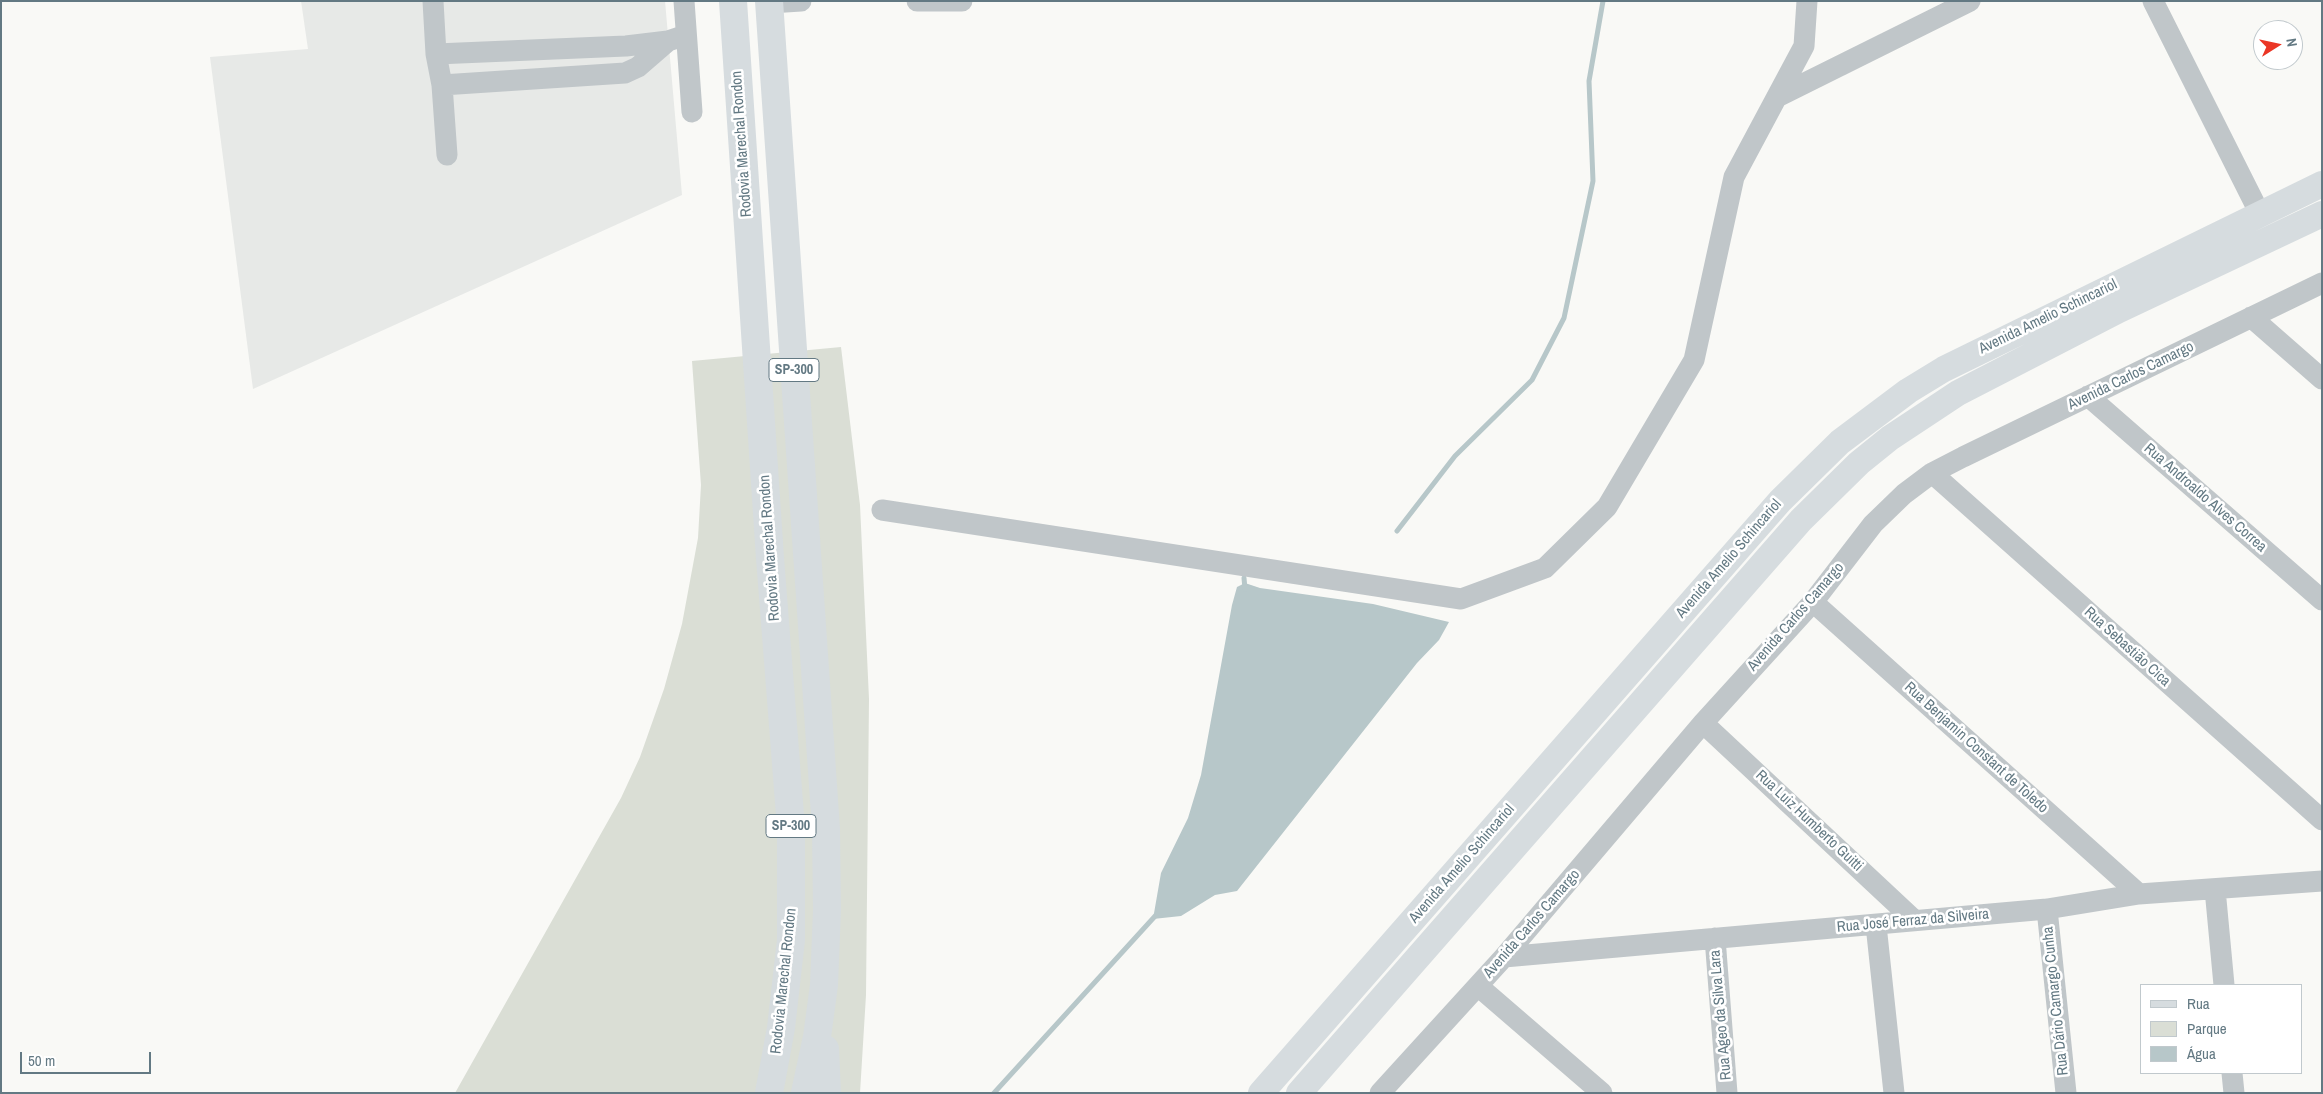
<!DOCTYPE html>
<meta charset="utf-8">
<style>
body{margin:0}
#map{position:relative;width:2323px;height:1094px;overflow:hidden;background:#f9f9f6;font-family:"Archivo Narrow",sans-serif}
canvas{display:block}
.frame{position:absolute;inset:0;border:2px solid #637983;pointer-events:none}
.legend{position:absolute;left:2140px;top:984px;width:162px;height:90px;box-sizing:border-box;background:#fff;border:1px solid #c1c9cd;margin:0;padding:6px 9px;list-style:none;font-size:15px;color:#637983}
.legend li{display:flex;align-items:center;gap:10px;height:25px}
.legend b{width:25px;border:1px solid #c1c9cd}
.north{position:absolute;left:2253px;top:20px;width:50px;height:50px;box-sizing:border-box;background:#fff;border:1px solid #c1c9cd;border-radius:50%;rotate:80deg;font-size:14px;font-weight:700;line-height:20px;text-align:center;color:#637983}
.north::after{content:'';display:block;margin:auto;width:18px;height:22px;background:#eb3625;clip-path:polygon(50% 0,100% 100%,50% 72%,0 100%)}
.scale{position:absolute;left:20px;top:1052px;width:131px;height:22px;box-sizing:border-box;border:2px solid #637983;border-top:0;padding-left:6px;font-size:15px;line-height:18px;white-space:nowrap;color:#637983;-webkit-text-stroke:4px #fff;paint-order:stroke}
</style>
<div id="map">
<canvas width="2323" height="1094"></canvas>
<div class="frame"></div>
<ul class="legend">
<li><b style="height:6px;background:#d6dcdf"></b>Rua</li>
<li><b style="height:14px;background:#daded5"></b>Parque</li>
<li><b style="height:14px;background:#b7c7c9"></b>Água</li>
</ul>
<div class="north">N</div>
<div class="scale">50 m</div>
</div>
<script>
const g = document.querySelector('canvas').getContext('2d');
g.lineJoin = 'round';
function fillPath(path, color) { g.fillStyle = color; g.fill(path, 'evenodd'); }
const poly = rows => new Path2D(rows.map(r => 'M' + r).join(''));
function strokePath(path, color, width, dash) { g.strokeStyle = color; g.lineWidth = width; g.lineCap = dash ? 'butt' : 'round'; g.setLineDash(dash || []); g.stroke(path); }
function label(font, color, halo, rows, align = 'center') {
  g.font = font + ' "Archivo Narrow",sans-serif'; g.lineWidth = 5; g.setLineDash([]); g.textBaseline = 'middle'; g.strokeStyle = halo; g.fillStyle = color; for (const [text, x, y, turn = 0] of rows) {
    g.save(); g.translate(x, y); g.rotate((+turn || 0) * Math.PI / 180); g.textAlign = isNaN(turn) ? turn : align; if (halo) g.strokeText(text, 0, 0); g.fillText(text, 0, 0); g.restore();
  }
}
const built = poly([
 [301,1,665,1,682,195,253,389,210,57,308,49]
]);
const green = poly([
 [841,347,860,505,869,699,866,995,860,1093,455,1093,621,798,640,757,664,689,682,624,698,538,701,485,692,361]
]);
const water = poly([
 [1245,583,1260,588,1373,604,1449,622,1439,640,1417,663,1237,891,1215,895,1181,916,1153,919,1161,873,1188,818,1201,775,1232,605,1237,587]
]);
const stream = poly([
 [1397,531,1455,456,1532,380,1564,318,1593,181,1589,81,1603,1],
 [1244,578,1245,589],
 [994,1093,1157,914]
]);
const minor = poly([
 [433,1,436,54,442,85,447,155],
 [684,1,692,112],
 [917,1,962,1],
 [2153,1,2260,214],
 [770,3,801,1],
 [436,54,626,46,668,41],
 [442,85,625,73,638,67,668,41,686,35],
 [1777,97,1970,1],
 [2251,317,2322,379],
 [2088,396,2322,600],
 [1932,473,2322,820],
 [882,510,1461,599,1545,568,1607,507,1694,360,1734,177,1804,46,1807,1],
 [1813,602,2139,894],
 [1703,723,1914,920],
 [2215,889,2224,985],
 [2047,909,2066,1093],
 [1876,925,1894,1093],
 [1715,938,1727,1093],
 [1504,957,2047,909,2139,894,2322,881],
 [1478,986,1602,1093],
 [2232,1073,2234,1093],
 [1380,1093,1504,957,1703,723,1813,602,1873,524,1904,494,1932,473,1963,457,2322,283]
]);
const major = poly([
 [1261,1093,1780,501,1840,442,1908,391,1944,369,2322,184],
 [1299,1093,1801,520,1859,463,1890,438,1958,393,2119,310,2322,214]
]);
const highway = poly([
 [733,1,770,558,791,828,791,940,781,1028,769,1093],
 [769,1,826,829,827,910,824,985,817,1037,805,1093],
 [825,1049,827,1093]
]);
const shields = [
 [794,370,50],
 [791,826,50]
];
const shieldNames = [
 ["SP-300",794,370],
 ["SP-300",791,826]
];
const streetNames = [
 ["Rodovia Marechal Rondon",742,144,-94],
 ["Avenida Amelio Schincariol",2048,317,-26],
 ["Avenida Carlos Camargo",2131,376,-26],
 ["Rua Androaldo Alves Correa",2205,498,41],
 ["Rodovia Marechal Rondon",770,548,-94],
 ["Avenida Amelio Schincariol",1729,559,-49],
 ["Avenida Carlos Camargo",1796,617,-49],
 ["Rua Sebastião Cica",2127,647,42],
 ["Rua Benjamin Constant de Toledo",1976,748,42],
 ["Rua Luiz Humberto Guitti",1809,821,43],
 ["Avenida Amelio Schincariol",1462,864,-49],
 ["Rua José Ferraz da Silveira",1913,921,-5],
 ["Avenida Carlos Camargo",1532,924,-49],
 ["Rodovia Marechal Rondon",784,981,-84],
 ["Rua Dário Camargo Cunha",2056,1001,-96],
 ["Rua Ageo da Silva Lara",1721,1015,-95]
];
fillPath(built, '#e7e9e7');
fillPath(green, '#daded5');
fillPath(water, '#b7c7c9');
strokePath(stream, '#b7c7c9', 5);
strokePath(minor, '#c0c6c9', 21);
strokePath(major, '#d6dcdf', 26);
strokePath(highway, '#d6dcdf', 28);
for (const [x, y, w] of shields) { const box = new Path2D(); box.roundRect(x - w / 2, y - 11.5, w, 23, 4); g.fillStyle = '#fff'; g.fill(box); strokePath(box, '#637983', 1); }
label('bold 14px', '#637983', null, shieldNames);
label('15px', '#637983', '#fff', streetNames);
</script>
